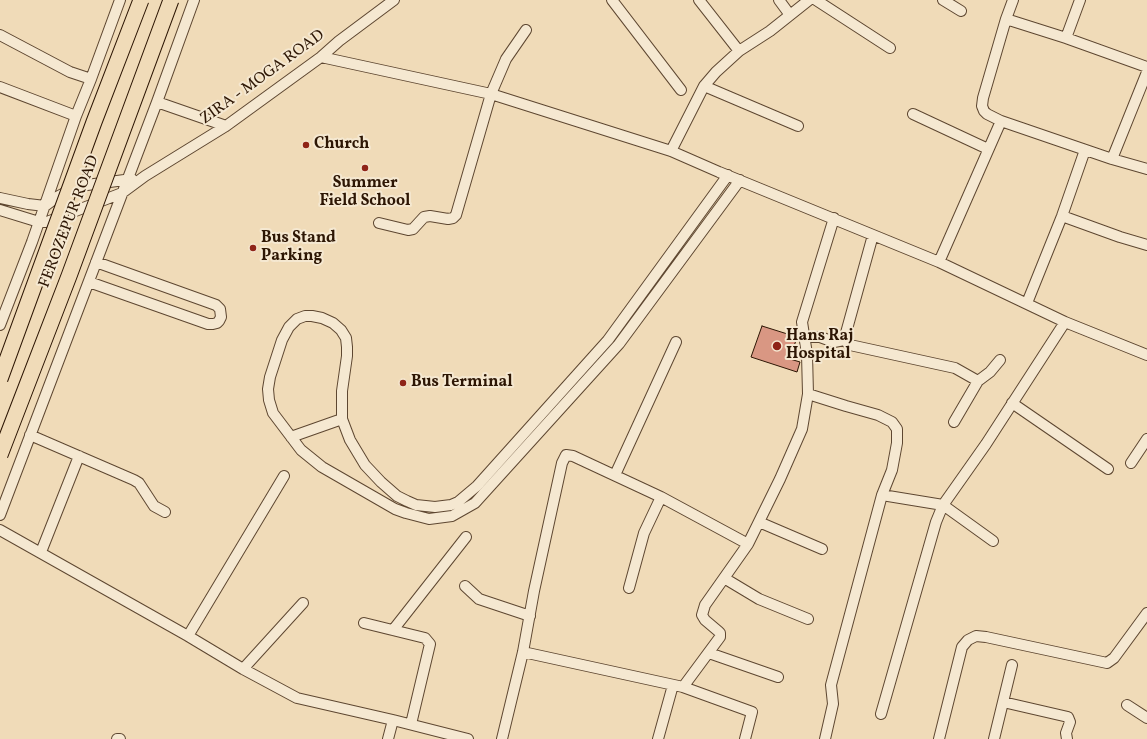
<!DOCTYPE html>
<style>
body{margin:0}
canvas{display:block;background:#f0dbb8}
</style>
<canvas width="1147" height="739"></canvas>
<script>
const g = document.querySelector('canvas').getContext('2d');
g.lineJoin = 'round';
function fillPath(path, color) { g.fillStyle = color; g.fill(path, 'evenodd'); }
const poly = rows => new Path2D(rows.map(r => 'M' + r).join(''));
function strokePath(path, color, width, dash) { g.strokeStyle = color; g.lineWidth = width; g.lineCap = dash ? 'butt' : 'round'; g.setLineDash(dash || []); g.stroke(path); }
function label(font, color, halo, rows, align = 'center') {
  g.font = font + ' Vollkorn,serif'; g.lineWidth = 4; g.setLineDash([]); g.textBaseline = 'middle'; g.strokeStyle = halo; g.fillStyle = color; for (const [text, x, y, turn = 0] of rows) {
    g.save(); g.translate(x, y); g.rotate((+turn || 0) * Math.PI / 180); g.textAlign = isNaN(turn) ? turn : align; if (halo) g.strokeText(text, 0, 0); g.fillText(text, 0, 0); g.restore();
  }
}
const building = poly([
 [762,326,797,337,790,359,800,362,797,372,751,357,762,326]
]);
const minor = poly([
 [612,0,681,90],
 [699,0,739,51],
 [779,0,790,15],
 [816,0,890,48],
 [943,0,961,11],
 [1013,0,1006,19,983,98,982,106,984,111,987,114,1001,121,1112,159,1147,169],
 [1006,19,1066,38,1147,67],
 [0,35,70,72,91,79],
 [1066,38,1080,0],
 [321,57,491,94,671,151,719,172,939,262,1065,322,1147,355],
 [704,86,798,126],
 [0,87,76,116],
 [157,102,226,126],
 [913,114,988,149],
 [671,151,704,86,716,72,739,51,770,31,809,0],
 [1112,159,1147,72],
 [728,175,608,340,477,486,458,502,451,505,435,507,416,505,407,501,397,496,381,482,365,465,350,440,342,419,342,391,347,356,347,347,346,338,341,330,333,323,322,318,312,316,305,316,297,319,289,327,282,340,270,377,268,389,269,400,273,413,301,450,322,467,395,509,406,513,429,519,452,516,475,503,619,344,740,180],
 [0,198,28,204,45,206,57,197,72,189,87,185,132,179],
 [0,210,39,222,47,222,122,193,145,176,226,126,321,57,339,41,394,0],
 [1062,216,1120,237,1147,245],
 [379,223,408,230,413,229,424,217,430,216,448,219,453,218,456,215,491,94,506,59,526,30],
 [939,262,1001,121],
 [89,282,208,324,213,324,217,323,219,321,221,317,220,309,216,305,96,262],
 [1027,303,1062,216,1085,150],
 [0,325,32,242,76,116,91,79,120,0],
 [804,337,820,337,834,342,844,340],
 [844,340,850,345,955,368,978,381],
 [844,340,873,235],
 [808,394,846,406,878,415,892,422,897,429,897,443,892,470,882,495],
 [1012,403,1108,469],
 [954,422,978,381,990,372,1000,360],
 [30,435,134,480,139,483,154,506,165,512],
 [291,437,342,419],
 [1131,463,1147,439],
 [615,475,676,342],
 [0,515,157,102,194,0],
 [759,522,822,549],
 [0,530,188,636,243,669,297,698,393,720,468,739],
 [41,552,79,456],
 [724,578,759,599,808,619],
 [465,586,479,599,530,616],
 [629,588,644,533,661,497],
 [364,623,425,638,430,644,411,724],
 [393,630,466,537],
 [188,636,284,476],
 [523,652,683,687,720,637,720,633,718,631,705,620,702,615,705,605,748,544],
 [709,653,778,677],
 [243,669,303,603],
 [683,687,752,712,745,739],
 [1003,702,1068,717,1070,722,1066,733,1067,739],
 [1127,705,1147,718],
 [881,714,936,522,943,505,993,541],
 [117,739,120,739],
 [388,739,393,720],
 [502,739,523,652,534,591,562,463,566,455,573,456,661,497,748,544,780,479,802,429,808,394,807,354,802,322,834,218],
 [658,739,673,685],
 [825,739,833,704,831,685,882,495,943,505,986,444,1065,322],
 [939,739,962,647,968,640,976,636,986,637,1107,663,1114,658,1147,613],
 [994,739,1012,665]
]);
const highwayBridge = poly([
 [0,379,94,122,141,0],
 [0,455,69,276,171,0]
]);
const markers = [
 [306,145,4,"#8f2418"],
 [365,168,4,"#8f2418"],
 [253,248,4,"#8f2418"],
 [777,346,5,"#8f2418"],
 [403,383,4,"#8f2418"]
];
const streetNames = [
 ["ZIRA - MOGA ROAD",263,78,-36],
 ["FEROZEPUR ROAD",70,222,-69]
];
const poiNames = [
 ["Church",314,145],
 ["Summer",365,184,"center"],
 ["Field School",365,202,"center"],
 ["Bus Stand",261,239],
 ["Parking",261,257],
 ["Hans Raj",786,337],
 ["Hospital",786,355],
 ["Bus Terminal",411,383]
];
fillPath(building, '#d99783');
strokePath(building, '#2d1604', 1);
strokePath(minor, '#5e4731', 12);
strokePath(minor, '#f5e8d1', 10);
strokePath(highwayBridge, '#2d1604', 17, []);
strokePath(highwayBridge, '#f0dbb8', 15);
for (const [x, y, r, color] of markers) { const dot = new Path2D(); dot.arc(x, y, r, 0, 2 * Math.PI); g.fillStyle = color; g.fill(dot); strokePath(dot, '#f5e8d1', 1.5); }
label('16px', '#2d1604', '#f5e8d1', streetNames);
label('bold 16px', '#2d1604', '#f5e8d1', poiNames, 'left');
</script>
